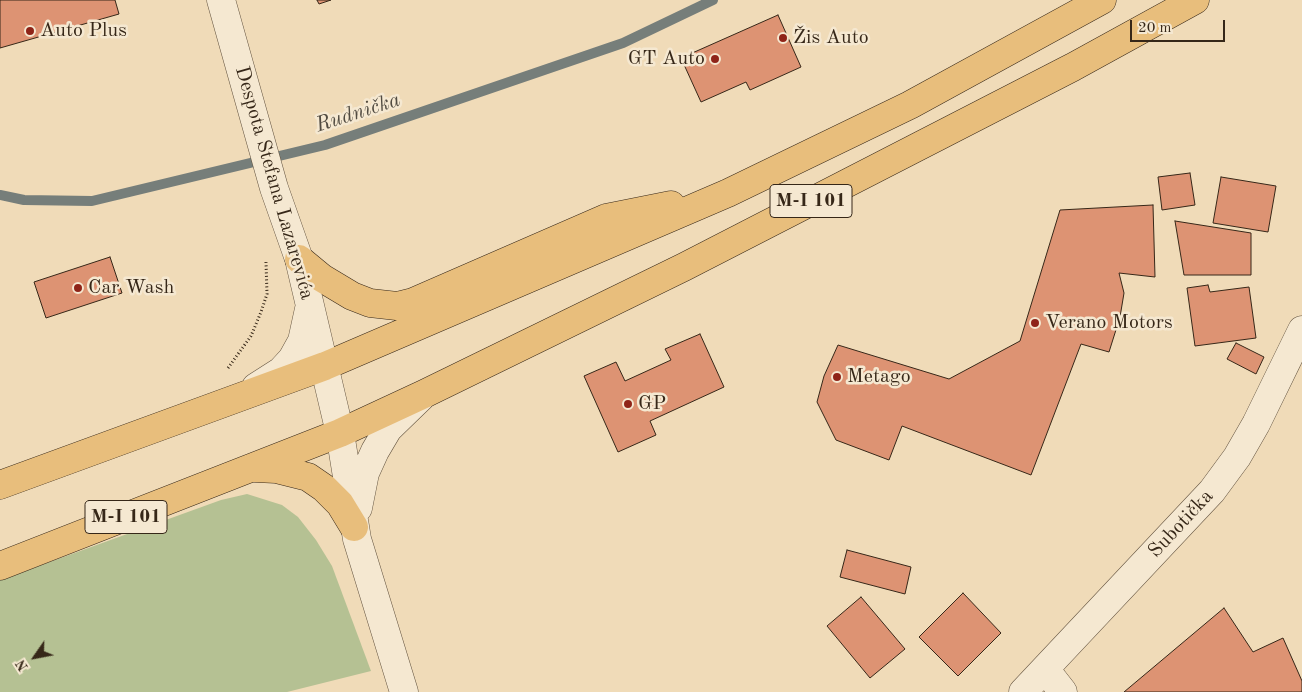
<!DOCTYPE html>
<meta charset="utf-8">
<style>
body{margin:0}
#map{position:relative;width:1302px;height:692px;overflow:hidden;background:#f0dbb8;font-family:"Old Standard TT",serif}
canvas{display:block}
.north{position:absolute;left:10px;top:632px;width:50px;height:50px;-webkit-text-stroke:4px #f5e8d1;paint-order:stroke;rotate:237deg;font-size:14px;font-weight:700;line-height:20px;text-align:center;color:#362718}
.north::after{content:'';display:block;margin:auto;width:18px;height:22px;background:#362718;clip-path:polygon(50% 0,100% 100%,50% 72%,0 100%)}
.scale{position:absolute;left:1130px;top:20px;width:95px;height:22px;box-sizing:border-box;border:2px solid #362718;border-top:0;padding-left:6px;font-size:15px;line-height:18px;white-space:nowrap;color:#362718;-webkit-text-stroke:4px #f5e8d1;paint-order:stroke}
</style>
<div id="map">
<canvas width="1302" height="692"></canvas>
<div class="north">N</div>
<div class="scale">20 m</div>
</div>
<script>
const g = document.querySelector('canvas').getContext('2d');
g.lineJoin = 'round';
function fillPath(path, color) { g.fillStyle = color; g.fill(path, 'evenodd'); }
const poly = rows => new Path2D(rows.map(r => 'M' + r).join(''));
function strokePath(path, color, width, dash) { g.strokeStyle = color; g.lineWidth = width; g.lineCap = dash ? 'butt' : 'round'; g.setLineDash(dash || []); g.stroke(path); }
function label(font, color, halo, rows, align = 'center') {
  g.font = font + ' "Old Standard TT",serif'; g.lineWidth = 5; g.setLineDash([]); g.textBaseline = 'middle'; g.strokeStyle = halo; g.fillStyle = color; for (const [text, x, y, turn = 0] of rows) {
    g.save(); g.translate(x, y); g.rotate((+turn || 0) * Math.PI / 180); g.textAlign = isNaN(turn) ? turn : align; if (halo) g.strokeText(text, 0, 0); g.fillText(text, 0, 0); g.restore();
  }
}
const green = poly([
 [247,494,282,505,298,517,316,540,332,566,371,671,287,692,0,692,0,580,221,500]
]);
const stream = poly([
 [0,195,24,200,92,201,325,145,623,43,713,0]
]);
const building = poly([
 [0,0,115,0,119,14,0,48,0,0],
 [317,0,331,0,319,4,317,0],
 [778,15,801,67,750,90,746,82,701,102,681,58,778,15],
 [1190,173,1195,205,1162,210,1158,177,1190,173],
 [1221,177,1276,186,1268,232,1213,223,1221,177],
 [1153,205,1155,277,1119,273,1124,293,1120,317,1109,352,1081,344,1031,475,902,426,889,460,836,440,817,402,824,376,838,345,949,379,1020,341,1060,210,1153,205],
 [1175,221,1251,233,1251,275,1184,275,1175,221],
 [110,257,122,293,46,318,34,282,110,257],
 [1208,285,1210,292,1249,287,1256,338,1195,346,1187,288,1208,285],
 [700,334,724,387,650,421,656,435,618,452,584,376,616,362,625,381,671,360,665,349,700,334],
 [1236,343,1264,357,1256,374,1227,359,1236,343],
 [847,550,911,567,905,594,840,577,847,550],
 [963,593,1001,633,958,676,919,637,963,593],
 [861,597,905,649,870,678,827,626,861,597],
 [1224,608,1253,652,1283,638,1302,681,1302,692,1124,692,1224,608]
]);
const path = poly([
 [228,368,251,336,261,312,267,294,266,262]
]);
const minor = poly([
 [1045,669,1063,692],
 [1023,692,1212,491,1237,457,1256,424,1302,330]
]);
const tertiary = poly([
 [221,0,274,188,299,259,340,433,357,539,404,692],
 [256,387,281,371,292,359,302,341,309,309],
 [358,508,365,473,375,451,388,429,421,397]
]);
const primary = poly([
 [299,259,322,278,352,296,370,303,397,306,413,302,606,218,671,205],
 [255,468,276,469,308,477,324,488,340,504,354,527],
 [0,485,325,366,728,193,910,105,1102,0],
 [0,566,340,433,424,394,684,267,1073,67,1195,0]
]);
const markers = [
 [30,31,5,"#8f2418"],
 [783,38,5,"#8f2418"],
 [715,59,5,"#8f2418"],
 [78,288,5,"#8f2418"],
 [1035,323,5,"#8f2418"],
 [837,377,5,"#8f2418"],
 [628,404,5,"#8f2418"]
];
const shields = [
 [811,201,82],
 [126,517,82]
];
const shieldNames = [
 ["M-I 101",811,201],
 ["M-I 101",126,517]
];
const poiNames = [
 ["Auto Plus",40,31],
 ["Žis Auto",793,38],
 ["GT Auto",705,59,"right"],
 ["Car Wash",88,288],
 ["Verano Motors",1045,323],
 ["Metago",847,377],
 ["GP",638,404]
];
const streetNames = [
 ["Despota Stefana Lazarevića",274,183,74],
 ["Subotička",1181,524,-47]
];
const waterNames = [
 ["Rudnička",358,113,-18]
];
fillPath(green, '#b5c193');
strokePath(stream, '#767e7a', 10);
fillPath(building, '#dd9373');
strokePath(building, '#362718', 1);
strokePath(minor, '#645440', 29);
strokePath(tertiary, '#645440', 29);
strokePath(primary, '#362718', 29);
strokePath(path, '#362718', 3, [1, 2.5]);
strokePath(minor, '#f5e8d1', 28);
strokePath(tertiary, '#f5e8d1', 28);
strokePath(primary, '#e8be7c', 28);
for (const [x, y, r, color] of markers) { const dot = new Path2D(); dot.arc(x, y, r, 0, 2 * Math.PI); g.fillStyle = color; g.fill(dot); strokePath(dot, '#f5e8d1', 2); }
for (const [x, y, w] of shields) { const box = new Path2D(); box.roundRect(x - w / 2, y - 16.5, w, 33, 4); g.fillStyle = '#f5e8d1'; g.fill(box); strokePath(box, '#362718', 1); }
label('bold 19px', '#362718', null, shieldNames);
label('20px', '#362718', '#f5e8d1', poiNames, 'left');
label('20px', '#362718', '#f5e8d1', streetNames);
label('italic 21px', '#514b41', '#f5e8d1', waterNames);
</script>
